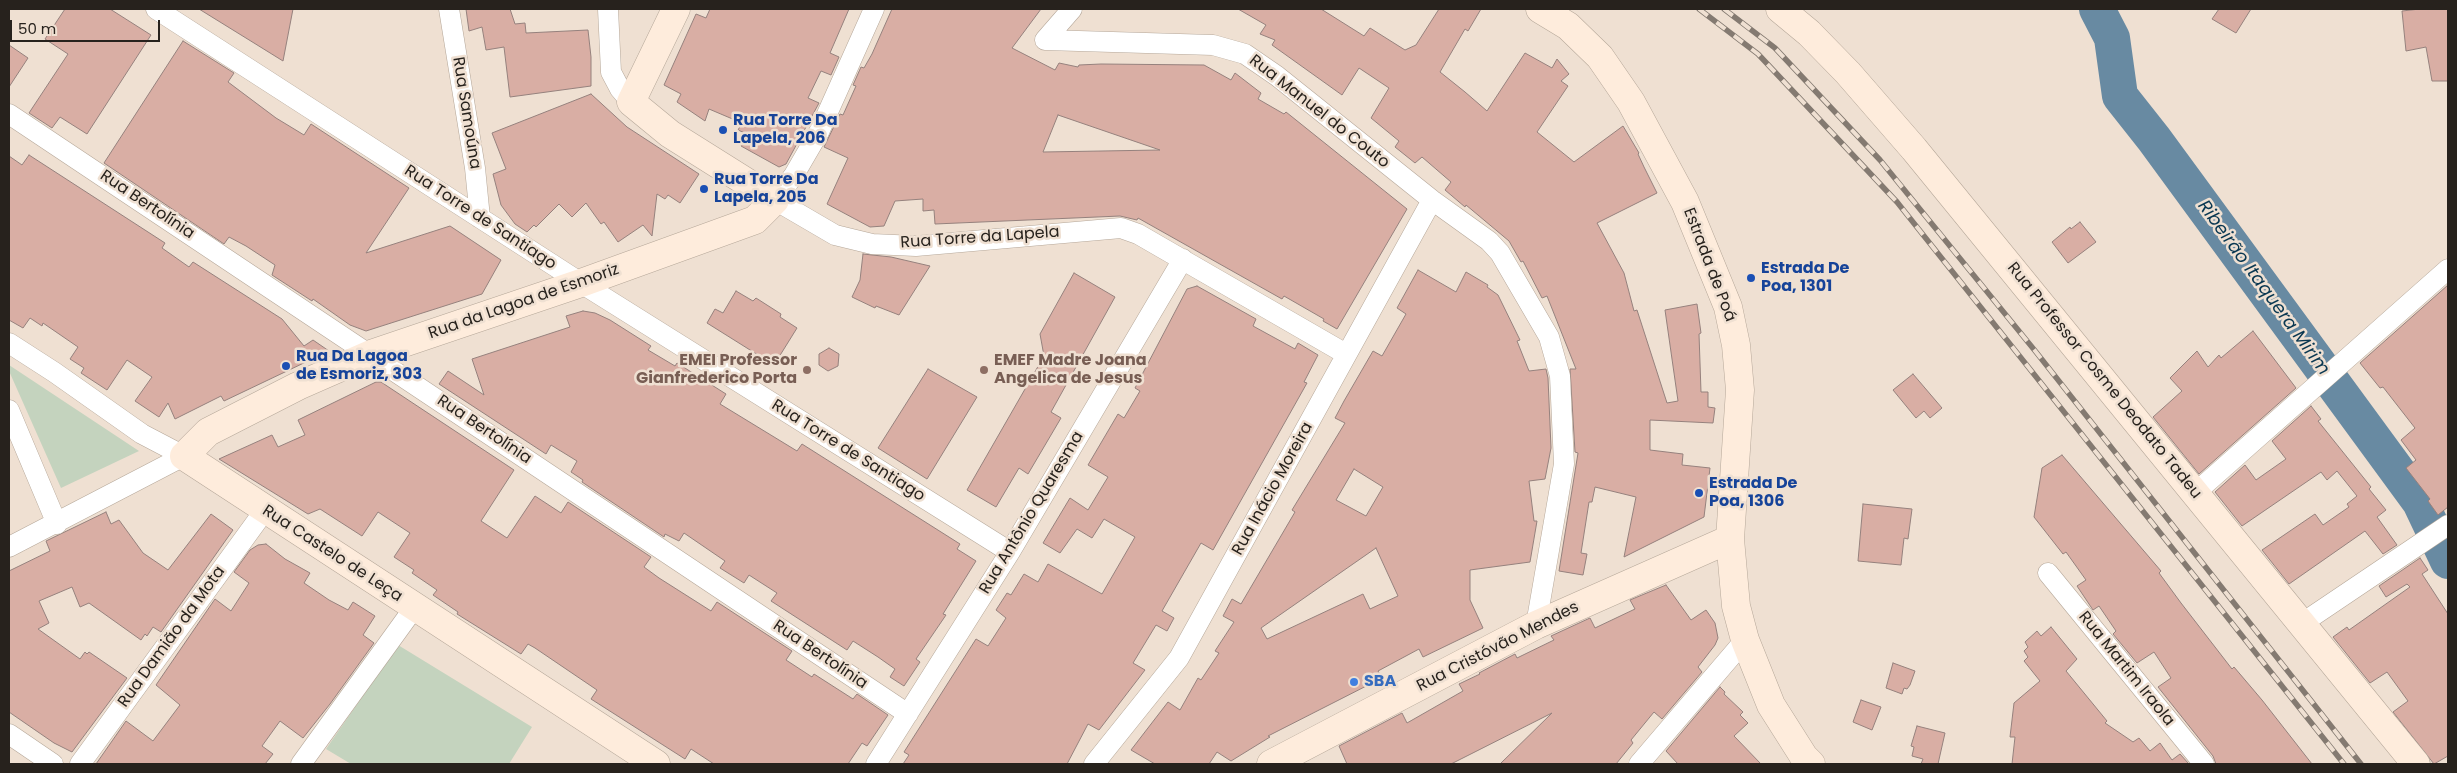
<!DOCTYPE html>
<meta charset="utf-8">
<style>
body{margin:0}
#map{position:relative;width:2457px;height:773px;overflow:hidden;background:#efe0d2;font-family:Poppins,sans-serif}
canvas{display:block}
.frame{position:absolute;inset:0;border:10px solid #27221d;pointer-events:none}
.scale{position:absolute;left:10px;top:20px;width:150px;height:22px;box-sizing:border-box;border:2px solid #27221d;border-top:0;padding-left:6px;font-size:15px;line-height:18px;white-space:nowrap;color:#27221d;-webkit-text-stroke:4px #efe0d2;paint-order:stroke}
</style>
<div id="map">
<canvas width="2457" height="773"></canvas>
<div class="frame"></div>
<div class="scale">50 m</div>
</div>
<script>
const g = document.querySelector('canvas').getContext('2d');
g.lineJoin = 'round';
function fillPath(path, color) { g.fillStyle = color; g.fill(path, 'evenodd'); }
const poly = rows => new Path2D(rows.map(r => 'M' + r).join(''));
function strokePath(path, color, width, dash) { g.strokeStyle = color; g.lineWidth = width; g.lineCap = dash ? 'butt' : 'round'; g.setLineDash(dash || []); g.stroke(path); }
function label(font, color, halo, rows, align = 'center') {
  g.font = font + ' Poppins,sans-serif'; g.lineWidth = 5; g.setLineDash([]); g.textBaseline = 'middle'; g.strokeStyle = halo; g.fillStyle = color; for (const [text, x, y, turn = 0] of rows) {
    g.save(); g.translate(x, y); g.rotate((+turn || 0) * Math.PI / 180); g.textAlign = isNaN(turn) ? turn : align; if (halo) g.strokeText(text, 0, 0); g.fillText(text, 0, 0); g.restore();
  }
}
const green = poly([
 [9,365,139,451,61,488,9,371],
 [398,645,532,727,509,764,351,764,326,749]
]);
const river = poly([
 [2097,9,2112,38,2120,96,2154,139,2420,502,2448,561]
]);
const building = poly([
 [65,9,110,9,151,35,87,134,60,117,52,128,29,113,68,54,45,39,65,9],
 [199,9,293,9,283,61,254,43,199,9],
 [466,9,510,9,515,24,525,23,526,33,588,30,591,57,591,86,510,97,504,47,486,50,482,27,469,31,466,9],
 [710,9,849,9,830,53,839,57,831,75,821,71,808,98,819,103,786,164,779,167,741,146,747,134,738,130,742,123,709,109,705,121,677,102,681,94,664,85,696,14,706,18,710,9],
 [892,9,1041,9,1012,48,1055,70,1059,63,1078,67,1079,65,1101,64,1204,65,1231,80,1235,73,1261,93,1258,99,1284,114,1286,112,1407,209,1337,329,1323,321,1324,319,1284,296,1282,299,1138,218,1137,220,1120,216,935,224,934,210,923,211,923,199,895,201,884,226,870,227,827,204,848,158,824,147,840,114,843,115,856,86,853,85,861,67,864,68,872,54,892,9],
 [1058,115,1160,150,1043,152,1058,115],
 [1238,9,1321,9,1364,36,1370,28,1405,50,1416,45,1439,9,1481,9,1468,31,1465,29,1440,72,1465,92,1487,111,1525,53,1552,68,1557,59,1569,74,1561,81,1568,86,1537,132,1574,162,1623,126,1639,153,1638,154,1644,167,1657,193,1597,223,1624,273,1634,311,1637,310,1667,403,1678,401,1665,310,1697,304,1701,333,1699,334,1701,392,1708,392,1708,407,1715,408,1713,423,1650,420,1650,450,1683,454,1682,465,1710,468,1704,517,1624,557,1636,497,1595,487,1592,502,1589,502,1581,553,1587,554,1583,575,1559,571,1578,453,1575,452,1570,369,1576,369,1547,296,1542,298,1523,261,1521,262,1509,241,1466,205,1465,207,1445,190,1451,182,1422,157,1415,163,1395,147,1399,141,1371,118,1389,88,1359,68,1342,95,1272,45,1275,40,1260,34,1266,25,1238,9],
 [2219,9,2251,9,2236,33,2212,19,2219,9],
 [2420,9,2448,9,2448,81,2432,81,2426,47,2406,51,2402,11,2420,9],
 [183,41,234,73,228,82,276,118,304,135,311,124,409,188,366,253,450,226,501,260,482,294,366,331,350,325,313,299,312,301,272,275,275,265,246,246,229,237,224,244,104,163,183,41],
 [9,45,28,58,9,87,9,45],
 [591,94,627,127,699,174,680,203,668,195,665,199,657,194,652,236,643,225,618,242,604,222,601,224,586,203,572,217,559,204,536,227,534,225,527,232,515,224,501,205,493,174,506,169,492,133,591,94],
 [29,155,165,243,162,248,189,267,193,262,282,319,304,346,313,340,329,351,224,401,221,396,175,419,168,403,159,417,135,401,152,377,127,360,107,390,81,373,84,368,70,359,78,347,43,323,42,326,30,318,23,328,9,320,9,156,22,165,29,155],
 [2080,222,2096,242,2068,263,2052,242,2070,227,2071,229,2080,222],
 [863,254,891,257,930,266,899,315,876,306,875,308,852,297,860,280,863,254],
 [1418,270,1456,292,1466,272,1488,285,1487,287,1498,295,1520,340,1517,341,1529,371,1546,369,1548,378,1551,448,1545,479,1529,481,1534,521,1537,521,1530,562,1470,570,1470,600,1483,628,1423,657,1419,649,1378,671,1382,678,1268,736,1270,737,1231,761,1217,752,1209,764,1155,764,1131,750,1168,702,1180,710,1198,678,1201,680,1219,653,1215,651,1234,622,1223,616,1232,599,1241,604,1295,512,1292,510,1345,423,1335,418,1344,401,1373,351,1382,356,1406,314,1397,308,1418,270],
 [1354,469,1383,487,1366,516,1336,500,1354,469],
 [1376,548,1398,596,1370,609,1363,594,1267,639,1261,628,1376,548],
 [1074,273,1115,297,1051,412,1061,418,1028,474,1019,468,996,507,967,490,1044,356,1040,334,1074,273],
 [2448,285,2448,507,2438,515,2428,501,2430,499,2406,468,2416,460,2401,440,2415,428,2383,387,2380,388,2360,363,2448,285],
 [1197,286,1256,319,1253,326,1295,349,1298,343,1318,355,1304,382,1307,383,1213,550,1201,543,1162,611,1174,618,1167,631,1156,625,1133,663,1145,670,1099,730,1088,724,1067,764,903,764,909,755,904,752,976,639,988,646,1006,618,996,610,1007,593,1011,595,1024,574,1038,582,1048,564,1102,594,1135,537,1104,519,1092,538,1077,529,1060,553,1043,543,1070,498,1088,510,1108,477,1088,465,1118,414,1124,418,1140,391,1135,388,1187,289,1197,286],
 [736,291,753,301,756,298,781,314,780,317,797,328,774,365,707,323,715,309,723,313,736,291],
 [583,311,595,313,610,320,651,346,648,350,675,366,677,363,726,394,720,404,797,451,802,444,960,544,957,549,976,561,943,614,946,615,916,659,920,662,904,686,890,677,895,669,878,657,853,641,847,650,771,601,777,593,749,575,744,583,720,568,725,561,684,533,679,541,665,534,664,537,582,482,583,480,571,472,577,461,551,445,546,454,439,384,448,371,484,395,472,359,570,327,566,316,583,311],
 [2253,331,2296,388,2199,474,2153,417,2182,391,2170,378,2197,351,2208,367,2219,355,2221,358,2253,331],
 [829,348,839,354,838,366,828,371,819,365,819,354,829,348],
 [928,369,977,397,927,479,878,448,928,369],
 [1913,374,1942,408,1930,418,1924,411,1916,418,1893,390,1913,374],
 [376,382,381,382,514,470,481,521,507,538,535,496,561,513,568,502,651,557,644,567,659,578,711,611,717,602,792,651,786,660,812,677,814,674,853,699,857,694,888,715,867,746,862,743,848,764,714,764,691,749,685,759,591,699,597,690,535,648,528,644,521,654,457,614,458,612,433,595,437,590,412,573,414,570,394,557,410,533,378,512,362,536,320,509,308,514,219,459,272,435,278,447,305,435,298,420,376,382],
 [2311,406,2321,419,2318,421,2371,487,2369,489,2386,510,2377,517,2397,545,2383,554,2365,531,2289,584,2262,550,2315,514,2323,525,2349,507,2347,504,2357,496,2337,471,2327,480,2321,472,2242,526,2215,492,2245,465,2256,480,2286,459,2272,441,2311,406],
 [2062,455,2161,571,2159,573,2181,603,2232,669,2234,667,2262,700,2312,764,2216,764,2213,756,2158,687,2171,678,2154,652,2137,663,2113,634,2116,631,2099,606,2093,610,2077,586,2086,580,2066,552,2063,554,2034,517,2042,468,2062,455],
 [1863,504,1912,509,1908,539,1904,538,1901,565,1858,561,1863,504],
 [106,512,111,524,119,520,143,553,168,570,211,514,233,530,161,632,153,627,147,636,145,634,141,640,89,603,80,607,72,587,39,601,49,623,38,629,80,659,85,652,87,654,89,652,127,678,72,752,54,743,9,712,9,571,50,551,46,541,106,512],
 [266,544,285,559,310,573,304,583,329,600,348,610,353,602,375,616,363,635,374,643,330,704,303,738,280,721,262,746,273,754,265,764,96,764,126,721,153,741,180,705,156,685,215,599,231,611,249,583,234,572,250,550,258,545,266,544],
 [2420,558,2428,570,2422,574,2448,614,2448,756,2434,764,2393,712,2408,701,2387,672,2370,683,2333,637,2347,627,2349,630,2410,587,2407,584,2386,597,2379,586,2420,558],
 [1666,585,1691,620,1706,610,1715,623,1718,638,1715,645,1698,667,1702,672,1662,719,1654,712,1631,740,1633,743,1616,764,1500,764,1552,713,1451,764,1347,764,1339,746,1402,713,1407,723,1463,691,1459,684,1480,674,1479,673,1515,654,1517,658,1554,640,1551,636,1590,618,1595,628,1635,609,1630,600,1666,585],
 [2051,627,2077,659,2066,671,2107,721,2105,723,2133,742,2139,738,2150,751,2160,743,2172,760,2180,754,2189,764,2012,764,2015,737,2010,737,2014,703,2040,681,2024,661,2028,657,2024,651,2028,647,2025,642,2037,631,2041,636,2051,627],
 [1893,663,1915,671,1910,685,1907,689,1904,688,1902,694,1886,688,1893,663],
 [1720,687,1725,692,1724,694,1743,712,1740,715,1748,723,1734,736,1761,764,1678,764,1666,751,1720,687],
 [1861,700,1881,707,1872,730,1853,722,1861,700],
 [1917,726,1945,733,1938,764,1921,764,1923,759,1912,756,1914,747,1911,746,1917,726]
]);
const street = poly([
 [156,9,581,283,1010,552],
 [449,9,475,168,480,218],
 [608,9,611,72,620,89,631,102],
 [874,9,819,132,794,175,775,200,835,235,872,244,916,246,1121,228,1138,234,1346,354],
 [1045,40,1213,45,1245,54,1277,76,1432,200,1489,241,1500,253,1549,337,1560,376,1564,464,1536,625],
 [1045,40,1072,9],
 [9,114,908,714],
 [9,343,54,372,142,434,184,456],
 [9,410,57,524],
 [2195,493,2448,269],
 [9,547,184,456],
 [2048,573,2204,764],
 [2301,624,2448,525],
 [9,734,53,764],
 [80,764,265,510],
 [301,764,414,608],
 [876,764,1010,552,1183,259],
 [1094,764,1179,658,1432,200],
 [1639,764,1745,640]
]);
const secondary = poly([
 [1540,9,1568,26,1600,57,1631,102,1685,202,1728,307,1736,345,1740,390,1730,539,1736,606,1745,640,1771,705,1804,757,1811,764],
 [1780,9,1809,33,1848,73,1914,149,2416,764],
 [656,764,184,456,208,432,298,386,371,354,581,283,755,220,775,200,670,134,631,102,676,9],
 [1271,764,1536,625,1730,539]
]);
const rail = poly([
 [1699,9,1758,54,1897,202,2344,764],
 [1724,9,1775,48,1880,160,2036,352,2361,764]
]);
const markers = [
 [723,130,5,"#1a4fb4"],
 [704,189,5,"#1a4fb4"],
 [1751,278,5,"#1a4fb4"],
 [286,366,5,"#1a4fb4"],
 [807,370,5,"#8d6e63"],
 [984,370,5,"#8d6e63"],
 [1699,493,5,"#1a4fb4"],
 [1354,682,5,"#3f7fe0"]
];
const streetNames = [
 ["Rua Manuel do Couto",1319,112,38],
 ["Rua Samoúna",466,113,81],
 ["Rua Bertolínia",147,205,34],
 ["Rua Torre de Santiago",480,218,33],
 ["Rua Torre da Lapela",980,238,-4],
 ["Estrada de Poá",1709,265,69],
 ["Rua da Lagoa de Esmoriz",524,302,-19],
 ["Rua Professor Cosme Deodato Tadeu",2104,381,51],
 ["Rua Bertolínia",484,430,34],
 ["Rua Torre de Santiago",848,451,32],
 ["Rua Inácio Moreira",1273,489,-61],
 ["Rua Antônio Quaresma",1032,513,-59],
 ["Rua Castelo de Leça",332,554,33],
 ["Rua Damião da Mota",172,637,-54],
 ["Rua Cristóvão Mendes",1498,647,-27],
 ["Rua Bertolínia",820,655,34],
 ["Rua Martim Iraola",2126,669,51]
];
const transitNames = [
 ["Rua Torre Da",733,121],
 ["Lapela, 206",733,139],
 ["Rua Torre Da",714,180],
 ["Lapela, 205",714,198],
 ["Estrada De",1761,269],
 ["Poa, 1301",1761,287],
 ["Rua Da Lagoa",296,357],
 ["de Esmoriz, 303",296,375],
 ["Estrada De",1709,484],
 ["Poa, 1306",1709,502]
];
const educationNames = [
 ["EMEI Professor",797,361],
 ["Gianfrederico Porta",797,379],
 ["EMEF Madre Joana",994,361,"left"],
 ["Angelica de Jesus",994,379,"left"]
];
const shopNames = [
 ["SBA",1364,682]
];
const waterNames = [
 ["Ribeirão Itaquera Mirim",2263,288,54]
];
fillPath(green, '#c4d3be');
strokePath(river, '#688aa2', 36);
fillPath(building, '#d9aea4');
strokePath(building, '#95817d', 1);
strokePath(street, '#b5a799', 21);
strokePath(secondary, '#b5a799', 29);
strokePath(street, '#fff', 20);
strokePath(secondary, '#feecdc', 28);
strokePath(rail, '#847a71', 5.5);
strokePath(rail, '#efe0d2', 4, [11]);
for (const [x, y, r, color] of markers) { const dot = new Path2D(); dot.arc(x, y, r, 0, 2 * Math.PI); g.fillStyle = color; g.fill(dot); strokePath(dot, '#efe0d2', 2); }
label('16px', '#27221d', '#efe0d2', streetNames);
label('bold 16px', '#164399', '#efe0d2', transitNames, 'left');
label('bold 16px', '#785e54', '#efe0d2', educationNames, 'right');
label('bold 16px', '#366cbe', '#efe0d2', shopNames, 'left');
label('italic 18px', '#093751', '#efe0d2', waterNames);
</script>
